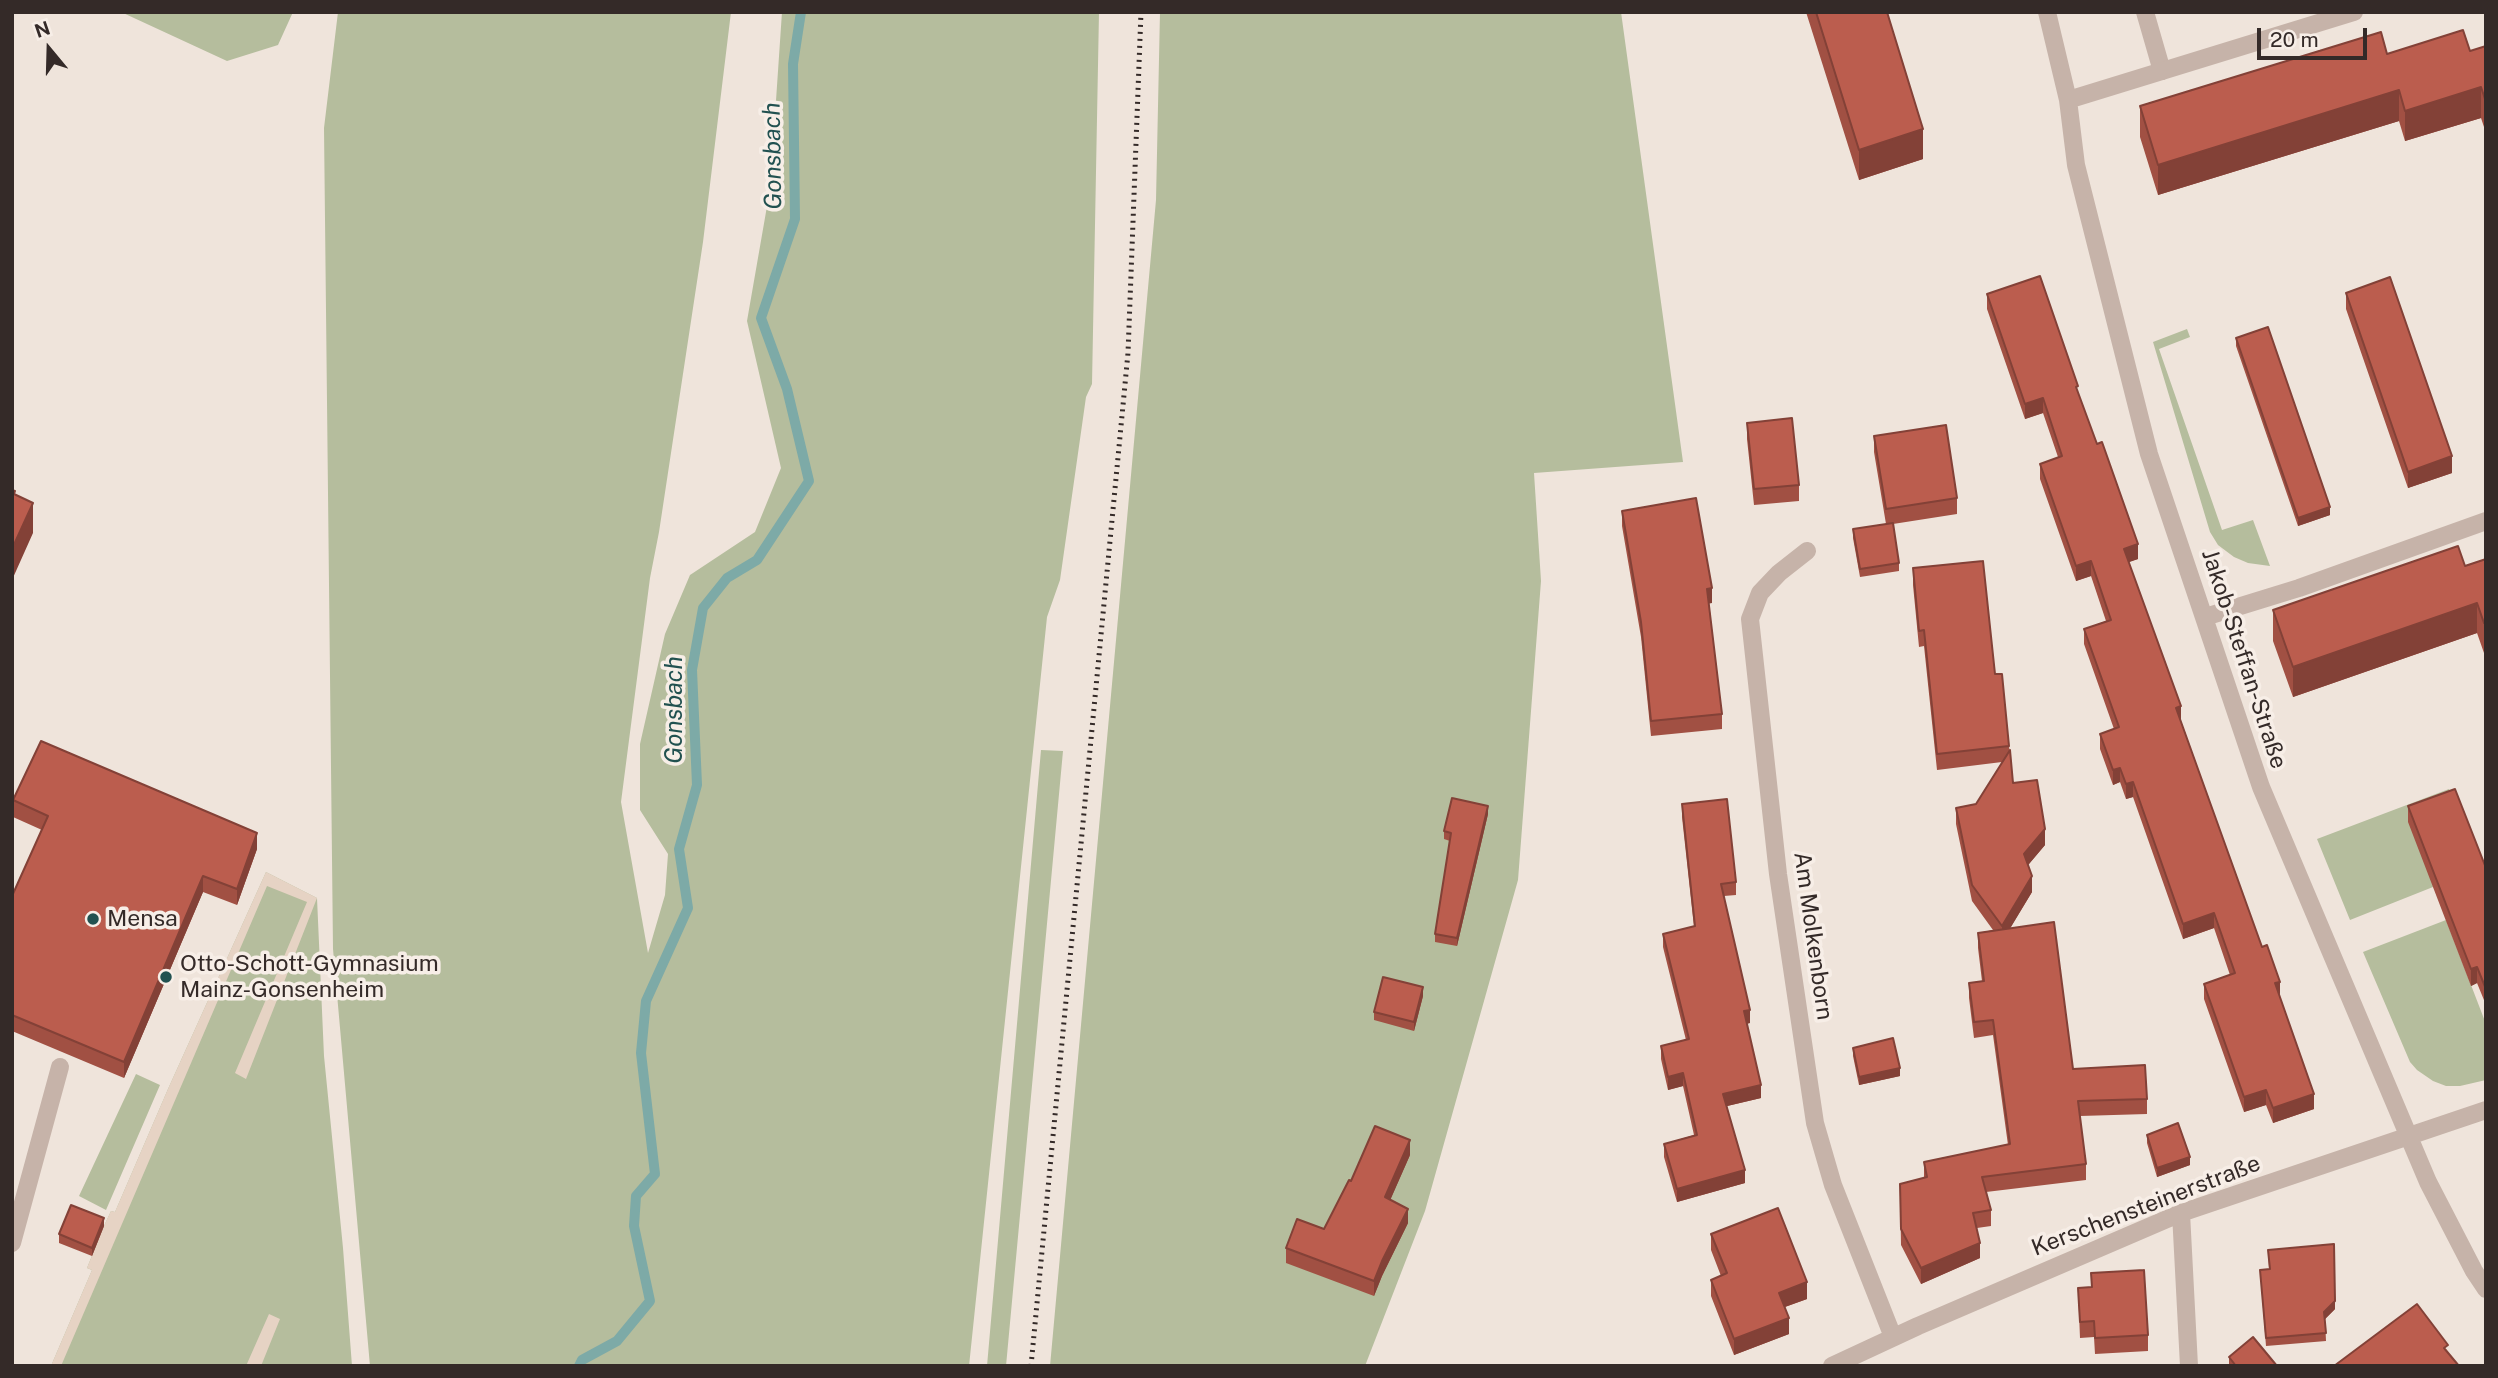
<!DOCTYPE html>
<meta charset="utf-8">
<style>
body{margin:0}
#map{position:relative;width:2498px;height:1378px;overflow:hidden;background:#efe4db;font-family:"Public Sans",sans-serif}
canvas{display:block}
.frame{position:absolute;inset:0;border:14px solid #342a28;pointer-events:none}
.north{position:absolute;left:14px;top:14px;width:70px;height:70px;-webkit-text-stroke:5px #f7eee7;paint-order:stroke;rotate:341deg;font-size:19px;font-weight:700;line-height:28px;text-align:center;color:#342a28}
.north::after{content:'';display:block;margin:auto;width:24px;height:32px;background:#342a28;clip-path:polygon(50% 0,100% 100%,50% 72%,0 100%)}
.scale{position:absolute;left:2257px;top:28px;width:110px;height:32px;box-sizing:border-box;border:4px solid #342a28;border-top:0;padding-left:9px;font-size:21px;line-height:24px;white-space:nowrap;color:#342a28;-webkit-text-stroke:5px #f7eee7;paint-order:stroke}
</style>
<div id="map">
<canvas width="2498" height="1378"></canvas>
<div class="frame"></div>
<div class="north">N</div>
<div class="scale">20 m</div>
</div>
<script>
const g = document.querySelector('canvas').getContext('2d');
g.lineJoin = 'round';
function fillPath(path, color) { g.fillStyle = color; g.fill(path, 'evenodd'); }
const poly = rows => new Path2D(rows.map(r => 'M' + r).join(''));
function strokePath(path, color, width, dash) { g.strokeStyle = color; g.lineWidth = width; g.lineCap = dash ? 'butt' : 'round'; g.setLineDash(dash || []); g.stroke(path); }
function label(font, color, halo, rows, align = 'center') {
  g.font = font + ' "Public Sans",sans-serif'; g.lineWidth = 7; g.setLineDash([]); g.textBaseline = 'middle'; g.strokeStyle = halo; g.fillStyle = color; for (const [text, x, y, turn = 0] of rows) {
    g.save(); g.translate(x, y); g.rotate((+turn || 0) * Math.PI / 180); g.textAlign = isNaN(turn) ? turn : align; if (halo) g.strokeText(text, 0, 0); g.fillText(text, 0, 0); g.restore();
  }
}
const green = poly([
 [121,12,293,12,278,45,227,61],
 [338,12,731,12,703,242,659,532,650,578,621,802,648,953,665,895,668,854,640,810,640,744,665,634,690,575,755,532,781,468,747,321,770,189,782,12,1099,12,1092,384,1086,397,1060,580,1047,617,969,1366,370,1366,333,949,324,128],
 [1160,12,1621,12,1683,462,1534,473,1541,581,1518,880,1425,1211,1365,1366,1050,1366,1156,200],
 [2187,329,2190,337,2159,349,2222,530,2253,520,2270,566,2248,563,2234,557,2218,545,2210,532,2153,342],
 [1041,750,1063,751,1006,1366,987,1366],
 [2449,789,2455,805,2433,887,2350,920,2317,839],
 [266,872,317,898,324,1056,343,1248,352,1366,51,1366,92,1270,87,1268,104,1226,111,1211,115,1212,168,1089],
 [2446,920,2486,1024,2486,1080,2460,1086,2446,1086,2433,1081,2417,1070,2410,1062,2363,952],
 [136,1074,160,1085,106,1210,79,1196]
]);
const plaza = poly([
 [266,872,317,898,246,1079,235,1073,307,902,267,886,61,1366,51,1366,92,1270,87,1268,104,1226,111,1211,115,1212,168,1089],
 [269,1314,280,1319,261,1366,246,1366]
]);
const stream = poly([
 [579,1366,582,1360,617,1341,650,1301,634,1226,636,1196,655,1174,641,1053,646,1001,688,908,679,849,697,785,692,670,703,608,727,578,757,560,809,481,787,389,761,318,795,219,793,64,801,12]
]);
const service = poly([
 [2145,12,2162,71],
 [12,1243,60,1067]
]);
const minor = poly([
 [2047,12,2068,100,2076,165,2149,454,2261,787,2428,1182,2474,1271,2486,1289],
 [2068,100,2354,12],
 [1807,551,1779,573,1760,593,1750,619,1778,874,1815,1123,1833,1185,1893,1337],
 [2205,617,2299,588,2486,521],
 [2181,1213,2189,1366],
 [1832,1366,1918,1326,2181,1213,2486,1110]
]);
const rail = poly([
 [1031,1366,1128,353,1141,12]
]);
const wall = poly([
 [1806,12,1887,12,1923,159,1859,180],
 [2486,46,2486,133,2481,118,2405,141,2399,121,2158,195,2140,137,2140,106,2387,54,2470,51],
 [2346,293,2452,473,2408,488,2346,309],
 [1987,294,2078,394,2138,559,2128,562,2181,721,2280,997,2314,1109,2273,1123,2266,1105,2244,1112,2204,999,2204,984,2230,975,2214,928,2183,939,2133,797,2126,799,2120,782,2113,785,2100,749,2100,734,2114,729,2084,644,2084,629,2106,621,2091,576,2076,581,2040,479,2040,464,2058,457,2043,413,2025,419,1987,309],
 [2236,338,2330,515,2298,526,2236,346],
 [1747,423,1799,485,1799,501,1754,505,1747,439],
 [1874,436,1957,498,1957,514,1893,524,1899,563,1899,571,1860,577,1853,538,1853,529,1886,524,1874,452],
 [1622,511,1712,603,1709,603,1722,714,1722,729,1651,736,1641,637,1622,526],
 [2486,559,2486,653,2484,653,2477,633,2293,697,2273,641,2273,610,2465,566],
 [1913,568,1995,674,2009,746,2013,783,2045,845,2028,865,2032,892,2010,928,2073,1069,2147,1099,2147,1114,2080,1116,2086,1164,2086,1180,1986,1192,1991,1210,1991,1226,1977,1228,1980,1258,1921,1284,1901,1245,1900,1184,1924,1178,1924,1162,2008,1145,1993,1035,1974,1038,1969,998,1969,983,1982,981,1978,948,1978,933,1993,930,1972,901,1956,824,1956,808,1976,804,2002,762,1937,770,1924,646,1919,647,1913,585],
 [13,800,257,849,237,905,203,892,124,1078,12,1031,12,896,42,830,13,817],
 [1682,804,1736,882,1736,895,1724,896,1750,1023,1746,1024,1761,1098,1727,1106,1745,1183,1677,1202,1664,1157,1664,1144,1694,1135,1683,1086,1668,1090,1661,1059,1661,1046,1686,1040,1663,947,1663,934,1694,927,1682,817],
 [2408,806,2486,868,2486,1005,2477,983,2471,986,2408,822],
 [1488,814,1457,946,1435,942,1435,934,1450,841,1444,839,1444,831],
 [1423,996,1414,1031,1374,1020,1374,1012],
 [1853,1048,1900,1076,1859,1085,1853,1056],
 [2147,1135,2190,1165,2157,1177,2147,1143],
 [1410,1155,1390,1200,1408,1223,1382,1276,1374,1296,1286,1263,1286,1248,1324,1229,1351,1181],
 [104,1226,92,1256,59,1243,59,1234],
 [1711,1234,1807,1299,1785,1307,1789,1334,1734,1355,1711,1296,1711,1280,1721,1276,1711,1250],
 [2268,1250,2335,1309,2325,1319,2326,1341,2266,1346,2260,1270,2269,1269],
 [2091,1273,2148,1335,2148,1351,2095,1354,2094,1337,2080,1338,2078,1288,2091,1287],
 [2229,1357,2277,1366,2229,1366]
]);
const shadedWall = poly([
 [2481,87,2481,118,2405,141,2405,111],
 [2399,90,2399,121,2158,195,2158,165],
 [1923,129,1923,159,1859,180,1859,150],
 [2043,398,2043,413,2025,419,2025,404],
 [2452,456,2452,473,2408,488,2408,472],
 [33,503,33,533,12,580,12,549],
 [2330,507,2330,515,2298,526,2298,518],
 [2138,544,2138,559,2124,564,2124,549],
 [2091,561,2091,576,2076,581,2076,566],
 [1712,588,1712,603,1707,604,1707,589],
 [2477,603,2477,633,2293,697,2293,667],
 [2486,622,2486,653,2484,653,2484,623],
 [2181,706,2181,721,2176,708],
 [2120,768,2120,782,2113,785,2113,770],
 [2133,782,2133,797,2126,799,2126,784],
 [1488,806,1488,814,1457,946,1457,938],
 [2045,829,2045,845,2024,870,2024,854],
 [257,833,257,849,237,905,237,889],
 [203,876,203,892,124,1078,124,1062],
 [2032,876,2032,892,2002,942,2002,926],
 [2214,913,2214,928,2183,939,2183,924],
 [2477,967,2477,983,2471,986,2471,969],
 [2280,982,2280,996,2275,983],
 [1423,987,1423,996,1414,1031,1414,1022],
 [1750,1010,1750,1023,1744,1024,1744,1011],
 [1900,1068,1900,1076,1859,1085,1859,1077],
 [1683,1073,1683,1086,1668,1090,1668,1077],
 [1761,1085,1761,1098,1723,1107,1723,1094],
 [2266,1090,2266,1105,2244,1112,2244,1097],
 [2314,1094,2314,1109,2273,1123,2273,1108],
 [1410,1140,1410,1155,1385,1212,1385,1197],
 [2190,1157,2190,1165,2157,1177,2157,1168],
 [1745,1170,1745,1183,1677,1202,1677,1189],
 [1408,1209,1408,1223,1382,1276,1374,1296,1374,1281,1382,1261],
 [104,1218,104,1226,92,1256,92,1248],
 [1980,1243,1980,1258,1921,1284,1921,1268],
 [1807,1282,1807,1299,1779,1309,1779,1293],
 [2335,1301,2335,1309,2324,1320,2324,1312],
 [1789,1318,1789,1334,1734,1355,1734,1339]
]);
const building = poly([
 [1816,12,1887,12,1923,129,1859,150,1816,12],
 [2463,30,2470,51,2486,46,2486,102,2481,87,2405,111,2399,90,2158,165,2140,106,2381,32,2387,54,2463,30],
 [2040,276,2078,386,2076,387,2097,444,2102,442,2138,544,2124,549,2181,706,2176,708,2262,947,2267,945,2280,982,2275,983,2314,1094,2273,1108,2266,1090,2244,1097,2204,984,2235,973,2214,913,2183,924,2133,782,2126,784,2120,768,2113,770,2100,734,2119,727,2084,629,2111,620,2091,561,2076,566,2040,464,2062,456,2043,398,2025,404,1987,294,2040,276],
 [2390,277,2452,456,2408,472,2346,293,2390,277],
 [2268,327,2330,507,2298,518,2236,338,2268,327],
 [1792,418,1799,485,1754,489,1747,423,1792,418],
 [1946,425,1957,498,1886,509,1874,436,1946,425],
 [12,490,15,491,14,494,33,503,12,549,12,490],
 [1696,498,1712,588,1707,589,1722,714,1651,721,1641,622,1622,511,1696,498],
 [1893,523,1899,563,1860,569,1853,529,1893,523],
 [2458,546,2465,566,2486,559,2486,622,2484,623,2477,603,2293,667,2273,610,2458,546],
 [1983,561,1995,674,2002,674,2009,746,1937,754,1924,630,1919,631,1913,568,1983,561],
 [41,741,257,833,237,889,203,876,124,1062,12,1015,12,896,48,816,13,800,41,741],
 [2010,750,2013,783,2037,780,2045,829,2024,854,2032,876,2002,926,1972,885,1956,808,1976,804,2010,750],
 [2455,789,2486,868,2486,989,2477,967,2471,969,2408,806,2455,789],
 [1452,798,1488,806,1457,938,1435,934,1451,833,1444,831,1452,798],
 [1727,799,1736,882,1721,884,1750,1010,1744,1011,1761,1085,1723,1094,1745,1170,1677,1189,1664,1144,1697,1135,1683,1073,1668,1077,1661,1046,1689,1039,1663,934,1695,926,1682,804,1727,799],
 [2054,922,2073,1069,2145,1065,2147,1099,2078,1101,2086,1164,1982,1177,1991,1210,1973,1213,1980,1243,1921,1268,1901,1229,1900,1184,1927,1177,1924,1162,2010,1144,1993,1020,1974,1022,1969,983,1984,981,1978,933,2054,922],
 [1383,977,1423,987,1414,1022,1374,1012,1383,977],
 [1893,1038,1900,1068,1859,1077,1853,1048,1893,1038],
 [2178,1123,2190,1157,2157,1168,2147,1135,2178,1123],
 [1375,1126,1410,1140,1385,1197,1408,1209,1382,1261,1374,1281,1286,1248,1297,1219,1324,1229,1349,1180,1351,1181,1375,1126],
 [71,1205,104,1218,92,1248,59,1234,71,1205],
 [1778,1208,1807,1282,1779,1293,1789,1318,1734,1339,1711,1280,1727,1273,1711,1234,1778,1208],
 [2334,1244,2335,1301,2324,1312,2326,1333,2266,1338,2260,1270,2270,1269,2268,1250,2334,1244],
 [2144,1270,2148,1335,2095,1338,2094,1321,2080,1322,2078,1288,2092,1287,2091,1273,2144,1270],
 [2417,1304,2448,1345,2444,1348,2459,1366,2334,1366,2417,1304],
 [2253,1337,2277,1366,2236,1366,2229,1357,2253,1337]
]);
const markers = [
 [93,919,7,"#215150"],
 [166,977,7,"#215150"]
];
const streetNames = [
 ["Jakob-Steffan-Straße",2244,659,72],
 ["Am Molkenborn",1813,936,82],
 ["Kerschensteinerstraße",2146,1206,-21]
];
const poiNames = [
 ["Mensa",107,919],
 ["Otto-Schott-Gymnasium",180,964],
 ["Mainz-Gonsenheim",180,990]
];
const waterNames = [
 ["Gonsbach",773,156,-91],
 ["Gonsbach",675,710,-90]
];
fillPath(green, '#b5bd9d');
fillPath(plaza, '#e6d3c4');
strokePath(stream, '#7daaa7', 10);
strokePath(service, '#c6b3a9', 18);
strokePath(minor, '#c6b3a9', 18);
strokePath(rail, '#342a28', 5, [2, 5]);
fillPath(wall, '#a15043');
fillPath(shadedWall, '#834137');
fillPath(building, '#bb5d4e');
strokePath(building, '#834137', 2);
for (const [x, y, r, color] of markers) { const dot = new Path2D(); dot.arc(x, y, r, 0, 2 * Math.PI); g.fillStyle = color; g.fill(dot); strokePath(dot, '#f7eee7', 2.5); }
label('23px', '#342a28', '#f7eee7', streetNames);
label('23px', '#342a28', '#f7eee7', poiNames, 'left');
label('italic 24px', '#215150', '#f7eee7', waterNames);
</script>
